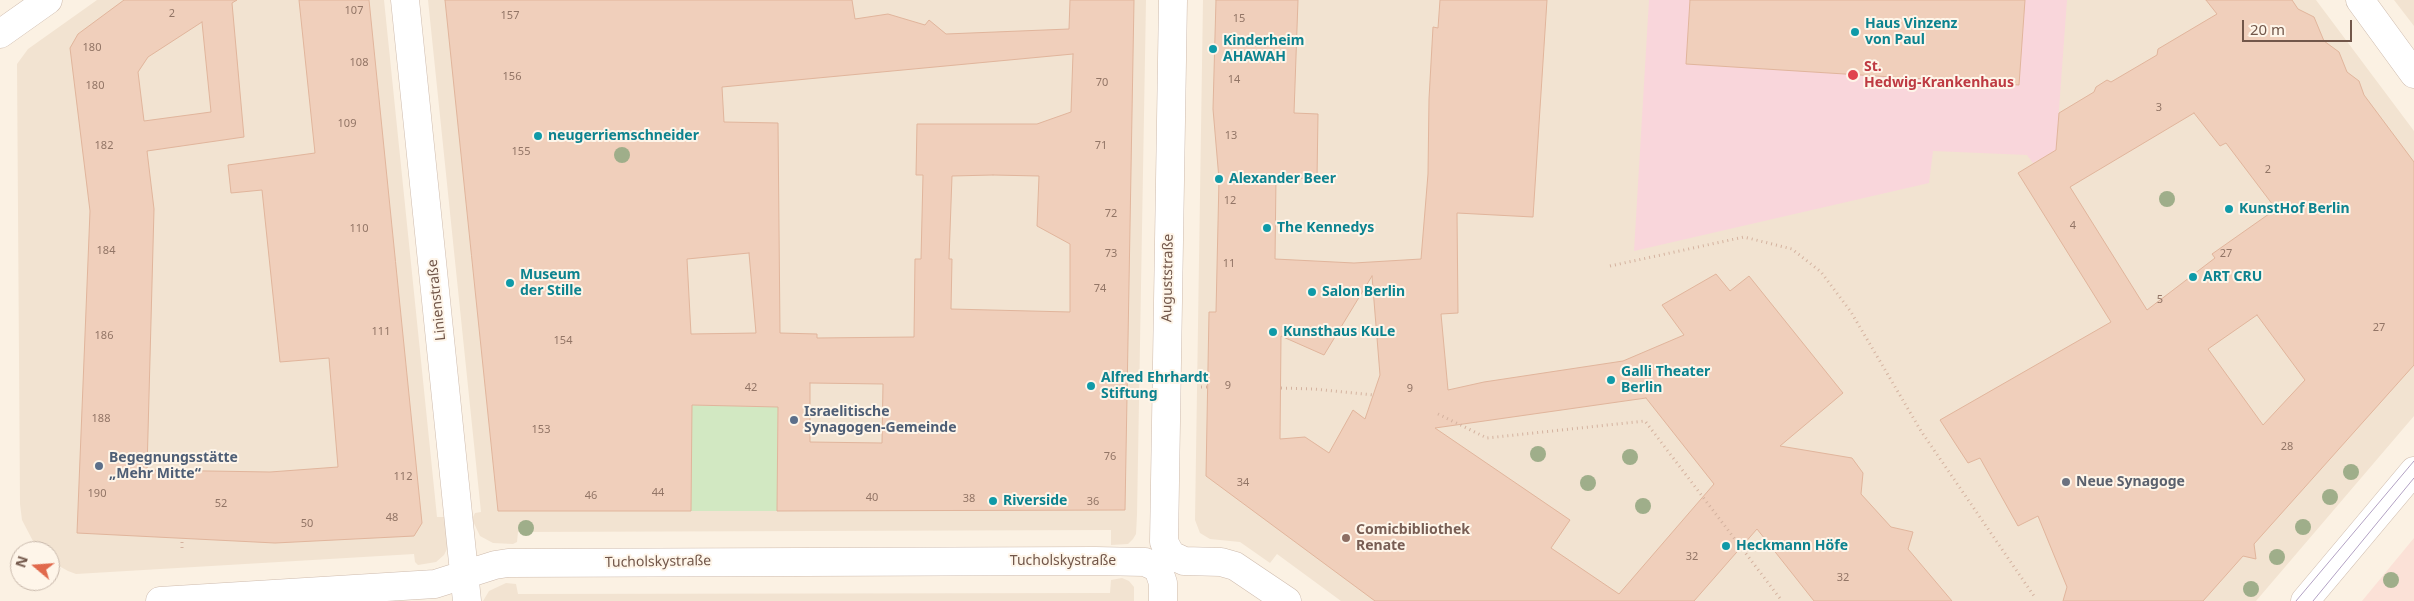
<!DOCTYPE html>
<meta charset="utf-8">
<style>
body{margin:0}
#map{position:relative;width:2414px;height:601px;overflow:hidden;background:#fbf1e3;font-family:"Noto Sans",sans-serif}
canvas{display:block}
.north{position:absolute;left:10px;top:541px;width:50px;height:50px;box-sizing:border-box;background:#fef5e9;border:1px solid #c6b6a9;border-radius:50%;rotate:288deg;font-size:14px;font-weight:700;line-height:20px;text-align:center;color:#72574a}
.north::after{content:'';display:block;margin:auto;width:18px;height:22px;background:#e1694c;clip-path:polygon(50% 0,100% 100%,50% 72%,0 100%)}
.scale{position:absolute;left:2242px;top:20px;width:110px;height:22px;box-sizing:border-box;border:2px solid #72574a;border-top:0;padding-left:6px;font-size:15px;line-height:18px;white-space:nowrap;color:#72574a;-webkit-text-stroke:4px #fef5e9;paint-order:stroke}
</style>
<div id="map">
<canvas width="2414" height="601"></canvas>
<div class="north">N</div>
<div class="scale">20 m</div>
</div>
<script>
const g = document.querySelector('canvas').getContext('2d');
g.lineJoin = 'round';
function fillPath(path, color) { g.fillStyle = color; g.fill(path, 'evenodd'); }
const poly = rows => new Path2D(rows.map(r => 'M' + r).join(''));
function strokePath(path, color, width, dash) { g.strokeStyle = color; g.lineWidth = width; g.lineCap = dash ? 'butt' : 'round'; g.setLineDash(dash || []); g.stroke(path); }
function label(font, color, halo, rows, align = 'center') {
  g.font = font + ' "Noto Sans",sans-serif'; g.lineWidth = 4; g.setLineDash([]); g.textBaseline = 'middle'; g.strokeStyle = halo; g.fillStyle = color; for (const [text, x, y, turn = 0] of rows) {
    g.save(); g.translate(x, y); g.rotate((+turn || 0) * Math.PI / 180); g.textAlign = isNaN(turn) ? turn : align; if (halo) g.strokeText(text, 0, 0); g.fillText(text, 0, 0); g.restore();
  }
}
const residential = poly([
 [97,0,384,0,437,517,445,517,449,545,444,555,436,562,418,565,415,562,414,554,76,574,68,571,50,561,50,551,40,551,34,543,22,520,20,504,17,64,28,49],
 [428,0,1146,0,1137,515,1136,534,1133,539,1128,544,1111,545,1111,530,518,532,517,542,513,544,493,543,480,536,472,519,475,513,481,512],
 [1203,0,2316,0,2414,131,2414,416,2256,601,1341,601,1277,554,1270,563,1240,542,1210,539,1200,533,1195,520],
 [2394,0,2414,0,2414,26],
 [1122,578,1129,581,1134,587,1134,601,483,601,489,591,506,583,516,584,518,594,1110,593,1111,580]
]);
const commercial = poly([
 [2414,538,2414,601,2362,601]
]);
const medical = poly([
 [1649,0,2067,0,2056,150,2033,163,2027,155,1933,151,1929,183,1634,251]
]);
const green = poly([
 [691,405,778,407,777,511,691,511]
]);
const building = poly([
 [124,0,237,0,232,3,244,137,147,151,154,209,147,470,270,472,338,467,329,358,280,362,262,190,231,193,228,165,315,153,299,0,369,0,422,523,414,536,275,543,77,533,90,211,70,48,78,34,124,0],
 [202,22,211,112,144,121,138,72,148,57,202,22],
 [445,0,852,0,855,19,888,14,925,25,929,20,946,34,1069,29,1070,0,1134,0,1125,510,777,511,778,407,692,405,691,511,498,511,445,0],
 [1073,54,1071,112,1037,124,917,124,916,175,923,175,921,259,915,259,914,337,817,338,817,334,780,333,778,123,724,122,722,87,1073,54],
 [993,175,1039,176,1037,226,1070,244,1070,312,951,309,952,259,949,259,952,176,993,175],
 [749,253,756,333,691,334,687,259,749,253],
 [810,383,883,384,882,443,810,442,810,383],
 [1216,0,1298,0,1294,113,1318,114,1317,179,1276,177,1275,259,1354,263,1421,259,1428,174,1429,99,1433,27,1438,28,1440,0,1547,0,1533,217,1457,213,1458,313,1441,314,1448,390,1484,382,1623,361,1684,335,1662,305,1716,274,1730,291,1749,276,1843,393,1780,446,1852,458,1863,473,1861,494,1891,527,1913,532,1908,549,1952,601,1814,601,1757,529,1694,601,1375,601,1206,476,1209,312,1216,312,1219,179,1213,109,1216,0],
 [1372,276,1380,375,1365,419,1353,410,1329,453,1305,437,1280,439,1281,336,1324,355,1372,276],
 [1646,398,1714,484,1619,594,1551,548,1570,520,1435,428,1646,398],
 [1690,0,2025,0,2019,85,1686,64,1690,0],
 [2206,0,2292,0,2298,9,2314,17,2324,41,2339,52,2347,72,2359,81,2364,95,2414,162,2414,365,2254,544,2256,559,2243,556,2203,601,2063,601,2067,587,2038,516,2018,526,1980,458,1968,463,1940,420,2111,322,2018,173,2056,150,2059,113,2094,92,2096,87,2107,80,2111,82,2157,55,2158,49,2217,14,2206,0],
 [2194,113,2220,146,2226,143,2276,209,2212,254,2215,258,2147,310,2070,187,2194,113],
 [2257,315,2305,380,2263,425,2208,349,2257,315]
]);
const path = poly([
 [1610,266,1744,237,1792,249,1821,272,1851,312,1921,431,2034,596],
 [1201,387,1208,387],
 [1281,388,1314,389,1373,395],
 [1438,414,1487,438,1645,421,1782,601],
 [182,548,182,538]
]);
const minor = poly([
 [405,0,467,601],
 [1173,0,1164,542,1171,555,1184,561,1221,562,1235,566,1287,601],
 [2360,0,2414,74],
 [0,34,48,0],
 [160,601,435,584,495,565,508,563,1095,561,1145,562,1158,568,1163,583,1163,601]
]);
const tertiary = poly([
 [2305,601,2414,471]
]);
const tram = poly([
 [2296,601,2414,461],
 [2313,601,2414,478]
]);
const trees = [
 [622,155],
 [2167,199],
 [1538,454],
 [1630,457],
 [2351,472],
 [1588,483],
 [2330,497],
 [1643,506],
 [2303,527],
 [526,528],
 [2277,557],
 [2391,580],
 [2251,589]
];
const markers = [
 [1855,32,5,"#0f9aa8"],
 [1213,49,5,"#0f9aa8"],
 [1853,75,6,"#e0444e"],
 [538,136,5,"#0f9aa8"],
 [1219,179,5,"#0f9aa8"],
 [2229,209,5,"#0f9aa8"],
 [1267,228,5,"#0f9aa8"],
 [2193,277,5,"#0f9aa8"],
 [510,283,5,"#0f9aa8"],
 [1312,292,5,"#0f9aa8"],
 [1273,332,5,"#0f9aa8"],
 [1611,380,5,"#0f9aa8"],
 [1091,386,5,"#0f9aa8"],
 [794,420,5,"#5c6f8a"],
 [99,466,5,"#5c6f8a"],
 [2066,482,5,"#6b7280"],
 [993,501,5,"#0f9aa8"],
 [1346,538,5,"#8d6e63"],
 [1726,546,5,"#0f9aa8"]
];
const numberNames = [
 ["107",354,11],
 ["2",172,14],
 ["157",510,16],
 ["15",1239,19],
 ["180",92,48],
 ["108",359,63],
 ["156",512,77],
 ["14",1234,80],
 ["70",1102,83],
 ["180",95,86],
 ["3",2159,108],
 ["109",347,124],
 ["13",1231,136],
 ["182",104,146],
 ["71",1101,146],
 ["155",521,152],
 ["2",2268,170],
 ["12",1230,201],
 ["72",1111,214],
 ["4",2073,226],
 ["110",359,229],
 ["184",106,251],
 ["73",1111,254],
 ["27",2226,254],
 ["11",1229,264],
 ["74",1100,289],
 ["5",2160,300],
 ["27",2379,328],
 ["111",381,332],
 ["186",104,336],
 ["154",563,341],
 ["9",1228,386],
 ["42",751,388],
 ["9",1410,389],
 ["188",101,419],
 ["153",541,430],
 ["28",2287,447],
 ["76",1110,457],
 ["112",403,477],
 ["34",1243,483],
 ["44",658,493],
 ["190",97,494],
 ["46",591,496],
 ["40",872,498],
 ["38",969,499],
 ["36",1093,502],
 ["52",221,504],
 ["48",392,518],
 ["50",307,524],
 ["32",1692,557],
 ["32",1843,578]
];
const cultureNames = [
 ["Haus Vinzenz",1865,24],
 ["von Paul",1865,40],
 ["Kinderheim",1223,41],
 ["AHAWAH",1223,57],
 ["neugerriemschneider",548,136],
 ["Alexander Beer",1229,179],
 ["KunstHof Berlin",2239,209],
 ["The Kennedys",1277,228],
 ["Museum",520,275],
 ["der Stille",520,291],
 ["ART CRU",2203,277],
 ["Salon Berlin",1322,292],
 ["Kunsthaus KuLe",1283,332],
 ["Galli Theater",1621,372],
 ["Berlin",1621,388],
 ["Alfred Ehrhardt",1101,378],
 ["Stiftung",1101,394],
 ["Riverside",1003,501],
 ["Heckmann Höfe",1736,546]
];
const healthNames = [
 ["St.",1864,67],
 ["Hedwig-Krankenhaus",1864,83]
];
const streetNames = [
 ["Auguststraße",1168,278,-89],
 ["Linienstraße",437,300,-96],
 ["Tucholskystraße",1063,561],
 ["Tucholskystraße",658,562,-1]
];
const serviceNames = [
 ["Israelitische",804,412],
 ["Synagogen-Gemeinde",804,428],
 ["Begegnungsstätte",109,458],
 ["„Mehr Mitte“",109,474]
];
const worshipNames = [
 ["Neue Synagoge",2076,482]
];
const educationNames = [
 ["Comicbibliothek",1356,530],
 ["Renate",1356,546]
];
fillPath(residential, '#f2e3d1');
fillPath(commercial, '#fbe1d7');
fillPath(medical, '#f9d6db');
fillPath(green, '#d2e8c2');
fillPath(building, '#f0cfbb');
strokePath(building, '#e1b59c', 1);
strokePath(minor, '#cebbad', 29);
strokePath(tertiary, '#cebbad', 29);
strokePath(path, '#d4b29f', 3, [1, 4]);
strokePath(minor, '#fff', 28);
strokePath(tertiary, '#fff', 28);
strokePath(tram, '#b3a2c4', 1);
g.fillStyle = '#9fae8a';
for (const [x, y] of trees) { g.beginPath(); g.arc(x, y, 8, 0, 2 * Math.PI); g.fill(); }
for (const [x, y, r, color] of markers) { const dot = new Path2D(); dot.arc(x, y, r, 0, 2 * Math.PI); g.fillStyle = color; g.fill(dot); strokePath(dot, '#fef5e9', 2); }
label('11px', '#927566', null, numberNames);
label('bold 14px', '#0d838f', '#fef5e9', cultureNames, 'left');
label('bold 14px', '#be3a42', '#fef5e9', healthNames, 'left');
label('14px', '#72574a', '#fef5e9', streetNames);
label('bold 14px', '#4e5e75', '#fef5e9', serviceNames, 'left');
label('bold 14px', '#5b616d', '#fef5e9', worshipNames, 'left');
label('bold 14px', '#785e54', '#fef5e9', educationNames, 'left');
</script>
